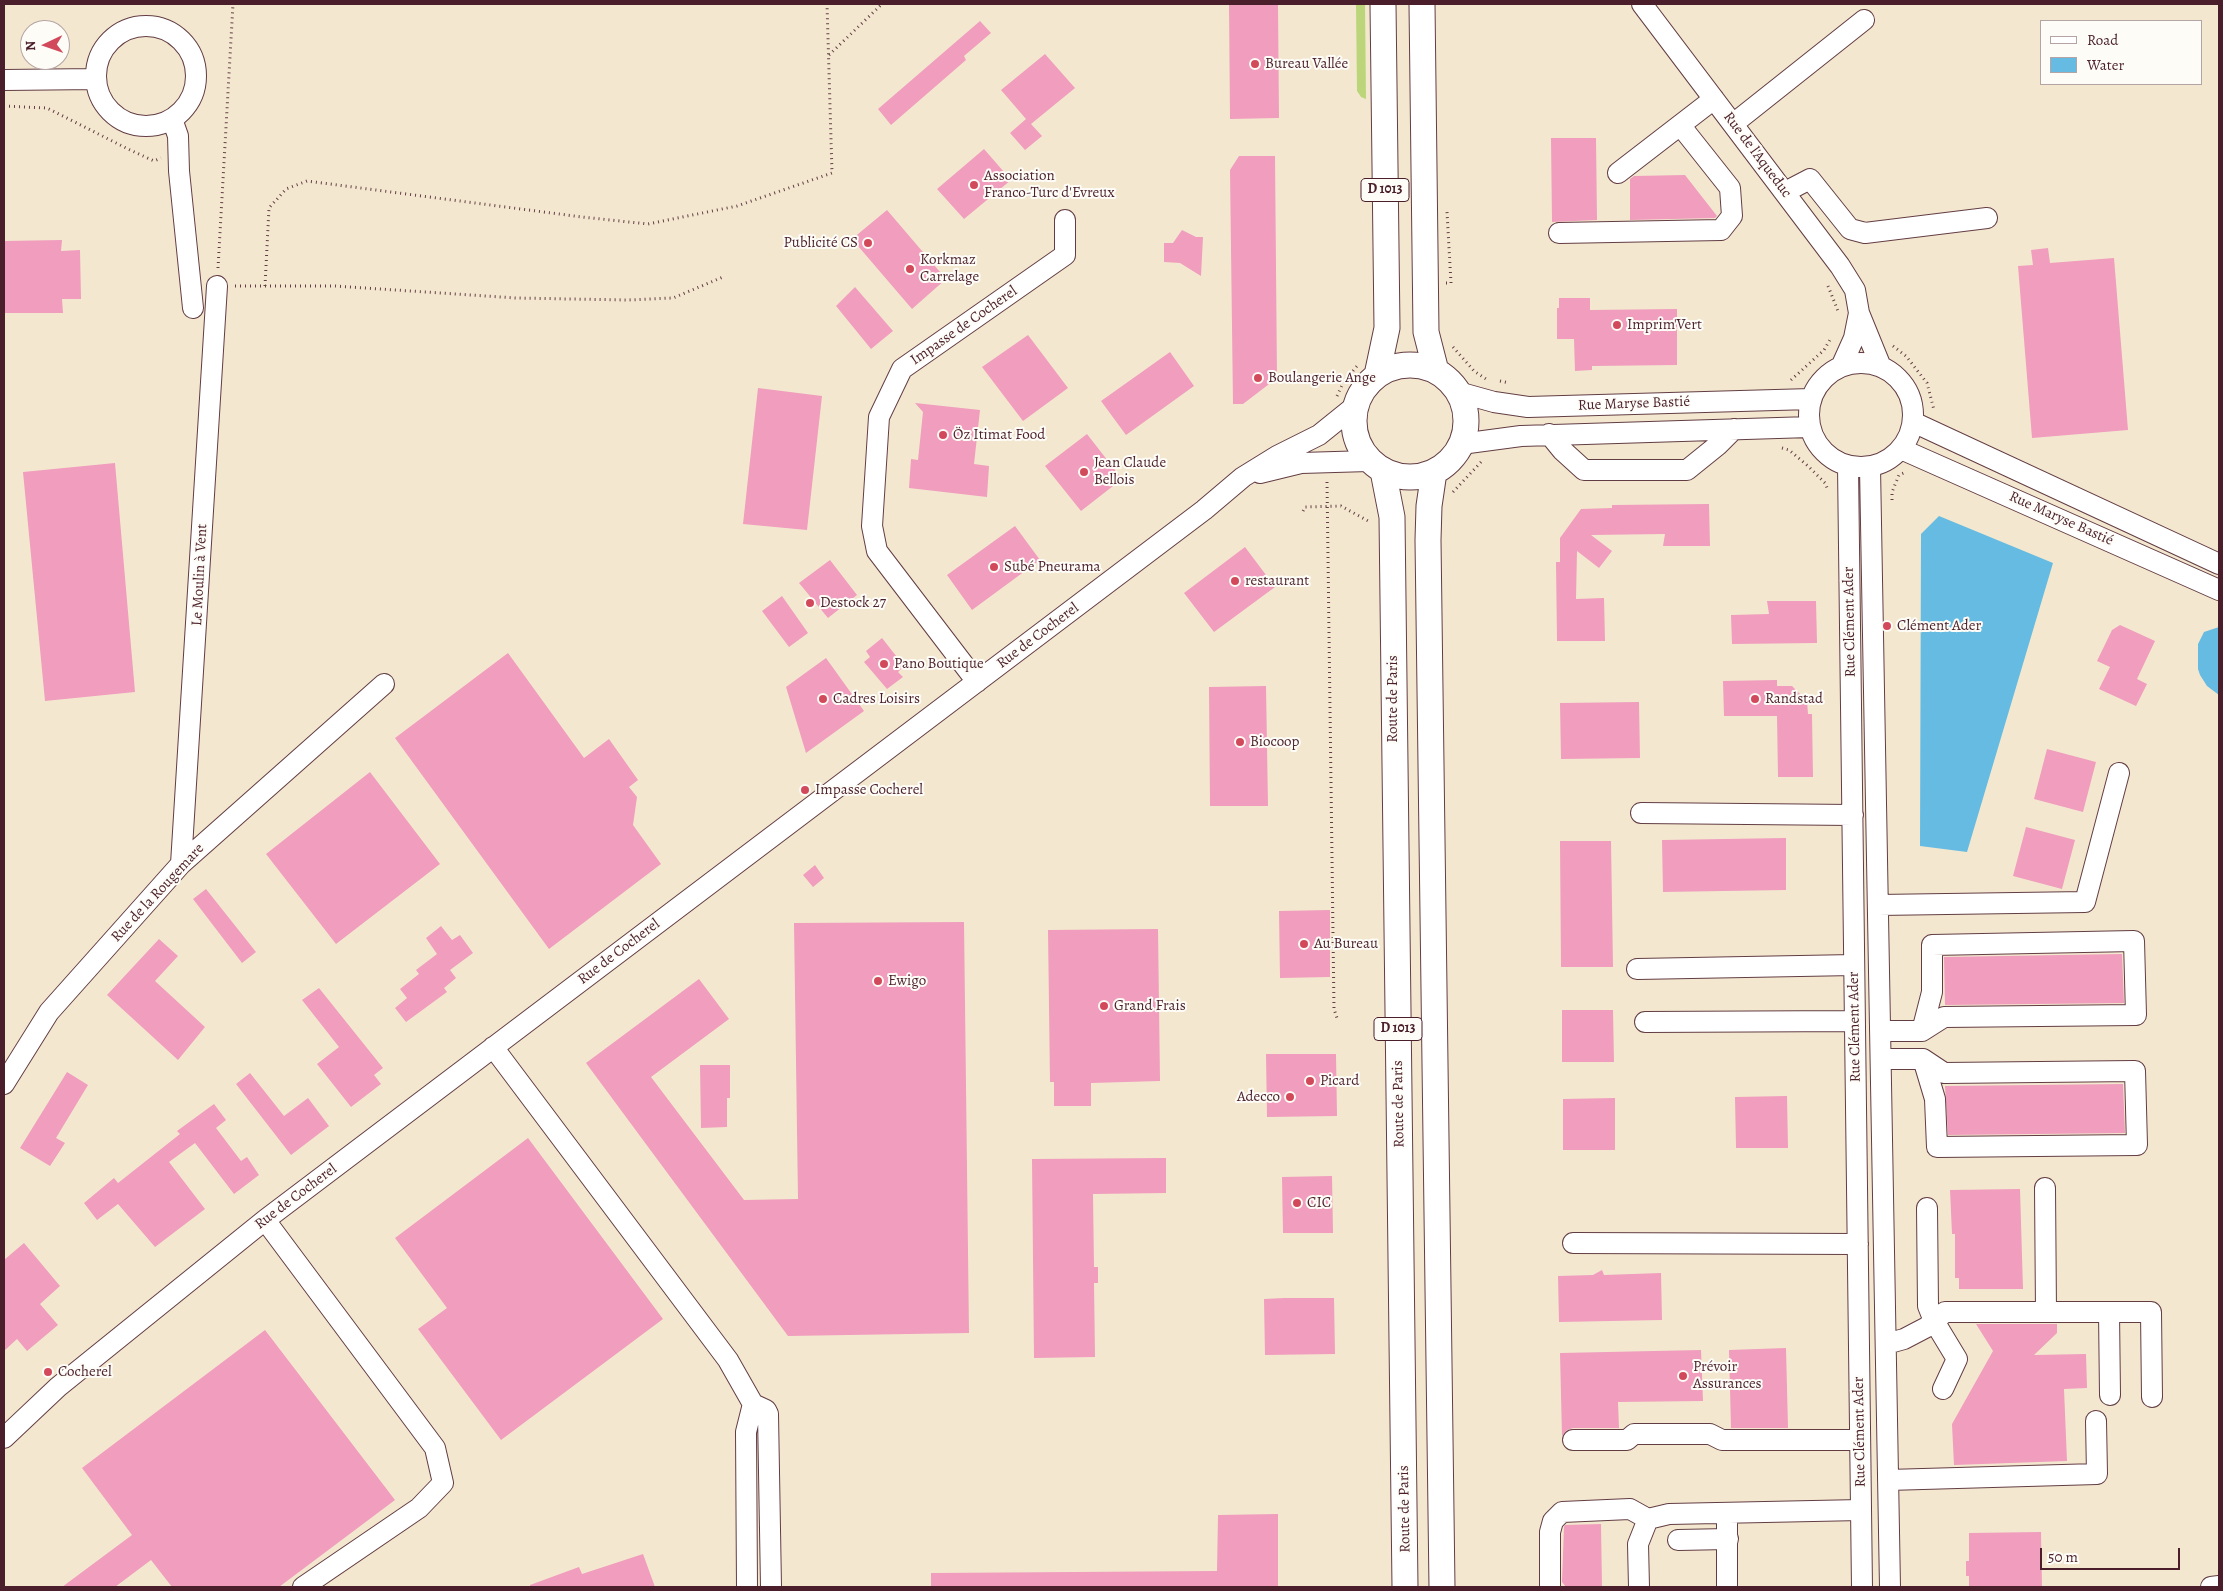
<!DOCTYPE html>
<meta charset="utf-8">
<style>
body{margin:0}
#map{position:relative;width:2223px;height:1591px;overflow:hidden;background:#f3e8cf;font-family:Alegreya,serif}
canvas{display:block}
.frame{position:absolute;inset:0;border:5px solid #4a1f2b;pointer-events:none}
.legend{position:absolute;left:2040px;top:20px;width:162px;height:65px;box-sizing:border-box;background:#fdfcf7;border:1px solid #b5a4a5;margin:0;padding:6px 9px;list-style:none;font-size:15px;color:#4a1f2b}
.legend li{display:flex;align-items:center;gap:10px;height:25px}
.legend b{width:25px;border:1px solid #b5a4a5}
.north{position:absolute;left:20px;top:20px;width:50px;height:50px;box-sizing:border-box;background:#fdfcf7;border:1px solid #b5a4a5;border-radius:50%;rotate:267deg;font-size:14px;font-weight:700;line-height:20px;text-align:center;color:#4a1f2b}
.north::after{content:'';display:block;margin:auto;width:18px;height:22px;background:#d1495b;clip-path:polygon(50% 0,100% 100%,50% 72%,0 100%)}
.scale{position:absolute;left:2040px;top:1548px;width:140px;height:22px;box-sizing:border-box;border:2px solid #4a1f2b;border-top:0;padding-left:6px;font-size:15px;line-height:18px;white-space:nowrap;color:#4a1f2b;-webkit-text-stroke:4px #fdfcf7;paint-order:stroke}
</style>
<div id="map">
<canvas width="2223" height="1591"></canvas>
<div class="frame"></div>
<ul class="legend">
<li><b style="height:6px;background:#fff"></b>Road</li>
<li><b style="height:14px;background:#66bbe2"></b>Water</li>
</ul>
<div class="north">N</div>
<div class="scale">50 m</div>
</div>
<script>
const g = document.querySelector('canvas').getContext('2d');
g.lineJoin = 'round';
function fillPath(path, color) { g.fillStyle = color; g.fill(path, 'evenodd'); }
const poly = rows => new Path2D(rows.map(r => 'M' + r).join(''));
function strokePath(path, color, width, dash) { g.strokeStyle = color; g.lineWidth = width; g.lineCap = dash ? 'butt' : 'round'; g.setLineDash(dash || []); g.stroke(path); }
function label(font, color, halo, rows, align = 'center') {
  g.font = font + ' Alegreya,serif'; g.lineWidth = 4; g.setLineDash([]); g.textBaseline = 'middle'; g.strokeStyle = halo; g.fillStyle = color; for (const [text, x, y, turn = 0] of rows) {
    g.save(); g.translate(x, y); g.rotate((+turn || 0) * Math.PI / 180); g.textAlign = isNaN(turn) ? turn : align; if (halo) g.strokeText(text, 0, 0); g.fillText(text, 0, 0); g.restore();
  }
}
const green = poly([
 [1356,4,1365,4,1366,99,1361,97,1357,91]
]);
const water = poly([
 [1939,516,2053,563,1967,852,1920,846,1921,534],
 [2219,627,2219,695,2207,686,2200,675,2198,669,2198,644,2204,632]
]);
const building = poly([
 [1229,4,1278,4,1279,118,1230,119],
 [980,21,991,33,964,56,966,60,891,125,878,109],
 [1045,54,1075,88,1031,124,1042,136,1025,150,1010,133,1026,119,1001,90],
 [1551,138,1596,138,1597,220,1552,222],
 [984,149,1011,180,964,219,937,189],
 [1239,156,1275,156,1277,378,1243,404,1233,404,1230,170],
 [1685,175,1717,216,1715,218,1630,220,1630,179,1634,176],
 [887,210,946,279,912,309,852,239],
 [1182,230,1196,237,1203,237,1201,276,1180,263,1164,262,1164,243,1173,243],
 [62,240,61,251,80,250,81,299,62,299,63,313,4,313,4,241],
 [2048,248,2050,263,2114,258,2128,430,2032,438,2018,266,2033,265,2031,250],
 [855,287,893,331,871,349,836,306],
 [1559,298,1590,298,1590,310,1677,309,1677,365,1592,366,1592,370,1575,371,1574,339,1557,339,1557,308,1559,308],
 [1028,335,1068,388,1023,421,982,367],
 [1170,352,1194,386,1126,435,1101,401],
 [758,388,822,396,807,530,743,524],
 [915,403,980,410,974,464,989,466,987,497,909,488,911,459,918,460,923,412],
 [1087,434,1122,479,1081,511,1045,466],
 [115,463,135,692,45,701,23,472],
 [1709,504,1710,546,1663,546,1665,534,1591,535,1612,551,1599,568,1577,551,1576,599,1604,598,1605,641,1557,641,1556,562,1560,562,1560,538,1581,509,1612,508,1612,505],
 [1015,526,1040,560,972,610,947,575],
 [1245,547,1275,587,1214,632,1184,593],
 [830,560,857,595,828,618,799,583],
 [782,596,808,633,789,647,762,611],
 [1767,601,1816,601,1817,643,1732,644,1731,615,1769,614],
 [2120,625,2155,641,2137,679,2147,684,2136,706,2099,689,2110,667,2097,661,2112,630],
 [882,638,904,666,898,672,903,677,887,689,864,662,870,657,866,651],
 [508,653,584,758,609,739,638,780,629,787,637,797,633,825,661,864,549,949,395,738],
 [826,658,864,711,806,753,786,687],
 [1777,680,1777,686,1792,686,1807,701,1808,714,1812,714,1813,777,1778,777,1777,716,1724,716,1723,681],
 [1266,686,1268,806,1210,806,1209,687],
 [1639,702,1640,758,1561,759,1560,703],
 [2047,749,2096,762,2083,812,2034,799],
 [370,772,440,864,336,944,266,854],
 [2026,827,2075,840,2062,889,2013,876],
 [1786,838,1786,890,1663,892,1662,840],
 [1560,841,1611,841,1613,967,1561,967],
 [815,865,824,878,813,887,803,875],
 [206,889,256,952,242,963,193,899],
 [1330,910,1330,977,1280,978,1279,911],
 [964,922,969,1333,788,1336,586,1063,699,979,729,1019,651,1077,744,1200,798,1199,794,923],
 [441,926,452,940,460,935,473,953,450,970,456,978,444,988,447,992,406,1022,395,1008,407,998,400,989,419,974,416,970,437,954,426,938],
 [1158,929,1160,1081,1091,1083,1091,1106,1054,1106,1054,1082,1050,1082,1048,930],
 [159,939,178,956,155,981,205,1027,178,1060,107,995],
 [2122,954,2124,1003,1945,1005,1944,957],
 [319,988,383,1068,374,1075,381,1084,351,1107,317,1064,339,1047,302,1000],
 [1562,1010,1613,1010,1614,1062,1562,1062],
 [1266,1054,1336,1054,1337,1116,1267,1117],
 [700,1065,730,1065,730,1098,727,1098,727,1127,701,1128],
 [67,1072,88,1085,56,1138,65,1143,50,1166,20,1148],
 [250,1073,284,1116,308,1098,329,1126,291,1155,236,1084],
 [2123,1084,2125,1133,1948,1135,1945,1086],
 [1787,1096,1788,1148,1736,1148,1735,1097],
 [1615,1098,1615,1150,1563,1150,1563,1099],
 [214,1104,226,1120,216,1128,241,1161,247,1157,259,1175,234,1194,195,1143,169,1162,205,1209,155,1247,118,1204,97,1220,84,1203,114,1178,118,1183,180,1134,177,1131],
 [528,1138,663,1319,501,1440,418,1329,447,1308,395,1238],
 [1166,1158,1166,1193,1093,1194,1094,1267,1098,1267,1098,1283,1094,1283,1095,1357,1034,1358,1032,1159],
 [1332,1176,1333,1233,1283,1233,1282,1177],
 [2020,1189,2023,1289,1959,1289,1959,1278,1955,1278,1955,1234,1952,1234,1950,1190],
 [24,1243,60,1286,40,1304,58,1325,27,1351,17,1339,4,1351,4,1260],
 [1602,1270,1604,1275,1661,1273,1662,1320,1559,1322,1558,1276,1593,1275],
 [1284,1298,1334,1298,1335,1354,1265,1355,1264,1299],
 [1976,1324,2057,1324,2057,1333,2034,1355,2086,1354,2087,1388,2064,1389,2067,1461,1954,1465,1952,1424,1993,1351],
 [265,1330,395,1500,279,1587,172,1587,151,1560,115,1587,62,1587,132,1535,82,1468],
 [1786,1348,1788,1428,1731,1428,1729,1350],
 [1701,1350,1703,1401,1618,1402,1619,1428,1573,1428,1567,1430,1562,1436,1560,1353],
 [1278,1514,1278,1587,931,1587,931,1573,1217,1571,1218,1515],
 [1601,1524,1602,1587,1566,1587,1562,1582,1564,1527,1565,1525],
 [2041,1532,2042,1587,1969,1587,1969,1576,1966,1576,1966,1561,1969,1561,1969,1533],
 [643,1554,655,1587,530,1587,530,1585,579,1567,582,1574]
]);
const path = poly([
 [829,55,882,4],
 [4,106,47,108,128,149,154,161,161,158],
 [218,268,233,4],
 [1446,283,1451,283,1447,212],
 [235,286,335,286,516,298,627,300,673,298,723,277],
 [265,286,269,208,286,189,307,181,582,217,648,224,737,206,832,173,827,4],
 [1828,286,1838,311],
 [1893,346,1906,356,1927,383,1934,410],
 [1453,347,1474,371,1486,379],
 [1791,380,1824,350,1831,338],
 [1500,381,1509,383],
 [1337,396,1343,383,1357,366],
 [1782,448,1789,450,1808,466,1825,483,1828,490],
 [1327,482,1334,1009,1338,1021],
 [1453,492,1483,460],
 [1892,500,1892,492,1899,475,1906,472],
 [1303,511,1305,507,1341,506,1370,522]
]);
const minor = poly([
 [1642,4,1840,266,1855,290,1859,313,1881,367],
 '96 76a50 50 0 1 1 100 0a50 50 0 1 1-100 0Z',
 [4,80,96,79],
 [172,119,178,136,179,171,193,308],
 [1733,124,1864,20],
 [1618,173,1714,99],
 [1785,192,1810,179,1850,229,1865,233,1987,218],
 [1559,233,1721,230,1732,216,1730,188,1680,125],
 '1809 415a52 52 0 1 1 104 0a52 52 0 1 1-104 0Z',
 [1841,367,1854,338,1859,313],
 [1458,392,1494,402,1528,407,1811,399],
 [1913,422,2219,564],
 [1549,434,1562,450,1584,470,1687,470,1718,445,1734,429],
 [1461,444,1521,436,1810,427],
 [1901,449,2219,590],
 [1848,466,1862,1587],
 [1870,467,1890,1587],
 [1260,473,1301,463,1369,461],
 [977,682,877,551,872,526,879,417,902,369,1065,255,1065,220],
 [1641,813,1853,815],
 [181,864,217,286],
 [1878,905,2085,902,2119,773],
 [1637,969,1854,965],
 [1645,1022,1855,1021],
 [1880,1031,1922,1031,1932,992,1932,945,2134,941,2136,1015,1944,1017,1922,1031],
 [493,1047,728,1360,753,1404,766,1410,768,1414,771,1587],
 [1881,1059,1923,1059,1944,1073,2135,1071,2137,1145,1937,1147,1935,1099,1923,1059],
 [4,1084,49,1012,181,864,384,684],
 [2045,1188,2046,1312],
 [1927,1208,1928,1306,1934,1321,1957,1359,1943,1389],
 [265,1220,435,1448,443,1483,419,1508,303,1587],
 [1573,1243,1858,1244],
 [2109,1312,2110,1395],
 [1886,1344,1904,1339,1927,1327,1945,1312,2151,1312,2152,1397],
 [4,1438,58,1387,265,1220,1204,510,1243,477,1277,456,1319,435,1355,406],
 [1573,1440,1627,1440,1634,1434,1710,1434,1722,1440,1860,1440],
 [1888,1480,2097,1474,2096,1421],
 [1727,1513,1727,1587],
 [1678,1540,1728,1539],
 [747,1587,746,1432,753,1404],
 [1550,1587,1550,1532,1553,1521,1562,1512,1630,1509,1648,1519],
 [1639,1587,1638,1544,1648,1519,1669,1514,1861,1510],
 [2211,1587,2219,1586]
]);
const major = poly([
 [1422,4,1426,332,1436,371],
 '1354 421a56 56 0 1 1 112 0a56 56 0 1 1-112 0Z',
 [1377,375,1387,328,1383,4],
 [1383,471,1392,517,1405,1587],
 [1434,472,1429,506,1428,540,1442,1587]
]);
const markers = [
 [1255,64,5,"#d1495b"],
 [974,185,5,"#d1495b"],
 [868,243,5,"#d1495b"],
 [910,269,5,"#d1495b"],
 [1617,325,5,"#d1495b"],
 [1258,378,5,"#d1495b"],
 [943,435,5,"#d1495b"],
 [1084,472,5,"#d1495b"],
 [994,567,5,"#d1495b"],
 [1235,581,5,"#d1495b"],
 [810,603,5,"#d1495b"],
 [1887,626,5,"#d1495b"],
 [884,664,5,"#d1495b"],
 [823,699,5,"#d1495b"],
 [1755,699,5,"#d1495b"],
 [1240,742,5,"#d1495b"],
 [805,790,5,"#d1495b"],
 [1304,944,5,"#d1495b"],
 [878,981,5,"#d1495b"],
 [1104,1006,5,"#d1495b"],
 [1310,1081,5,"#d1495b"],
 [1290,1097,5,"#d1495b"],
 [1297,1203,5,"#d1495b"],
 [48,1372,5,"#d1495b"],
 [1683,1376,5,"#d1495b"]
];
const shields = [
 [1385,190,48],
 [1398,1029,48]
];
const shieldNames = [
 ["D 1013",1385,190],
 ["D 1013",1398,1029]
];
const poiNames = [
 ["Bureau Vallée",1265,64],
 ["Association",984,176],
 ["Franco-Turc d'Evreux",984,193],
 ["Publicité CS",858,243,"right"],
 ["Korkmaz",920,260],
 ["Carrelage",920,277],
 ["Imprim'Vert",1627,325],
 ["Boulangerie Ange",1268,378],
 ["Öz Itimat Food",953,435],
 ["Jean Claude",1094,463],
 ["Bellois",1094,480],
 ["Subé Pneurama",1004,567],
 ["restaurant",1245,581],
 ["Destock 27",820,603],
 ["Clément Ader",1897,626],
 ["Pano Boutique",894,664],
 ["Cadres Loisirs",833,699],
 ["Randstad",1765,699],
 ["Biocoop",1250,742],
 ["Impasse Cocherel",815,790],
 ["Au Bureau",1314,944],
 ["Ewigo",888,981],
 ["Grand Frais",1114,1006],
 ["Picard",1320,1081],
 ["Adecco",1280,1097,"right"],
 ["CIC",1307,1203],
 ["Prévoir",1693,1367],
 ["Assurances",1693,1384],
 ["Cocherel",58,1372]
];
const streetNames = [
 ["Rue de l'Aqueduc",1757,155,53],
 ["Impasse de Cocherel",964,326,-35],
 ["Rue Maryse Bastié",1634,404,-2],
 ["Rue Maryse Bastié",2061,519,24],
 ["Le Moulin à Vent",200,575,-87],
 ["Rue Clément Ader",1850,622,-91],
 ["Rue de Cocherel",1038,636,-37],
 ["Route de Paris",1393,699,-90],
 ["Rue de la Rougemare",158,893,-47],
 ["Rue de Cocherel",619,952,-37],
 ["Rue Clément Ader",1855,1027,-91],
 ["Route de Paris",1399,1104,-91],
 ["Rue de Cocherel",296,1197,-37],
 ["Rue Clément Ader",1860,1432,-91],
 ["Route de Paris",1405,1509,-91]
];
fillPath(green, '#bcd57a');
fillPath(water, '#66bbe2');
fillPath(building, '#f09dbe');
strokePath(minor, '#633d44', 22);
strokePath(major, '#633d44', 27);
strokePath(path, '#633d44', 3, [1, 4]);
strokePath(minor, '#fff', 20);
strokePath(major, '#fff', 25);
for (const [x, y, r, color] of markers) { const dot = new Path2D(); dot.arc(x, y, r, 0, 2 * Math.PI); g.fillStyle = color; g.fill(dot); strokePath(dot, '#fdfcf7', 2); }
for (const [x, y, w] of shields) { const box = new Path2D(); box.roundRect(x - w / 2, y - 11.5, w, 23, 4); g.fillStyle = '#fdfcf7'; g.fill(box); strokePath(box, '#4a1f2b', 1); }
label('bold 14px', '#4a1f2b', null, shieldNames);
label('15px', '#4a1f2b', '#fdfcf7', poiNames, 'left');
label('15px', '#4a1f2b', '#fdfcf7', streetNames);
</script>
